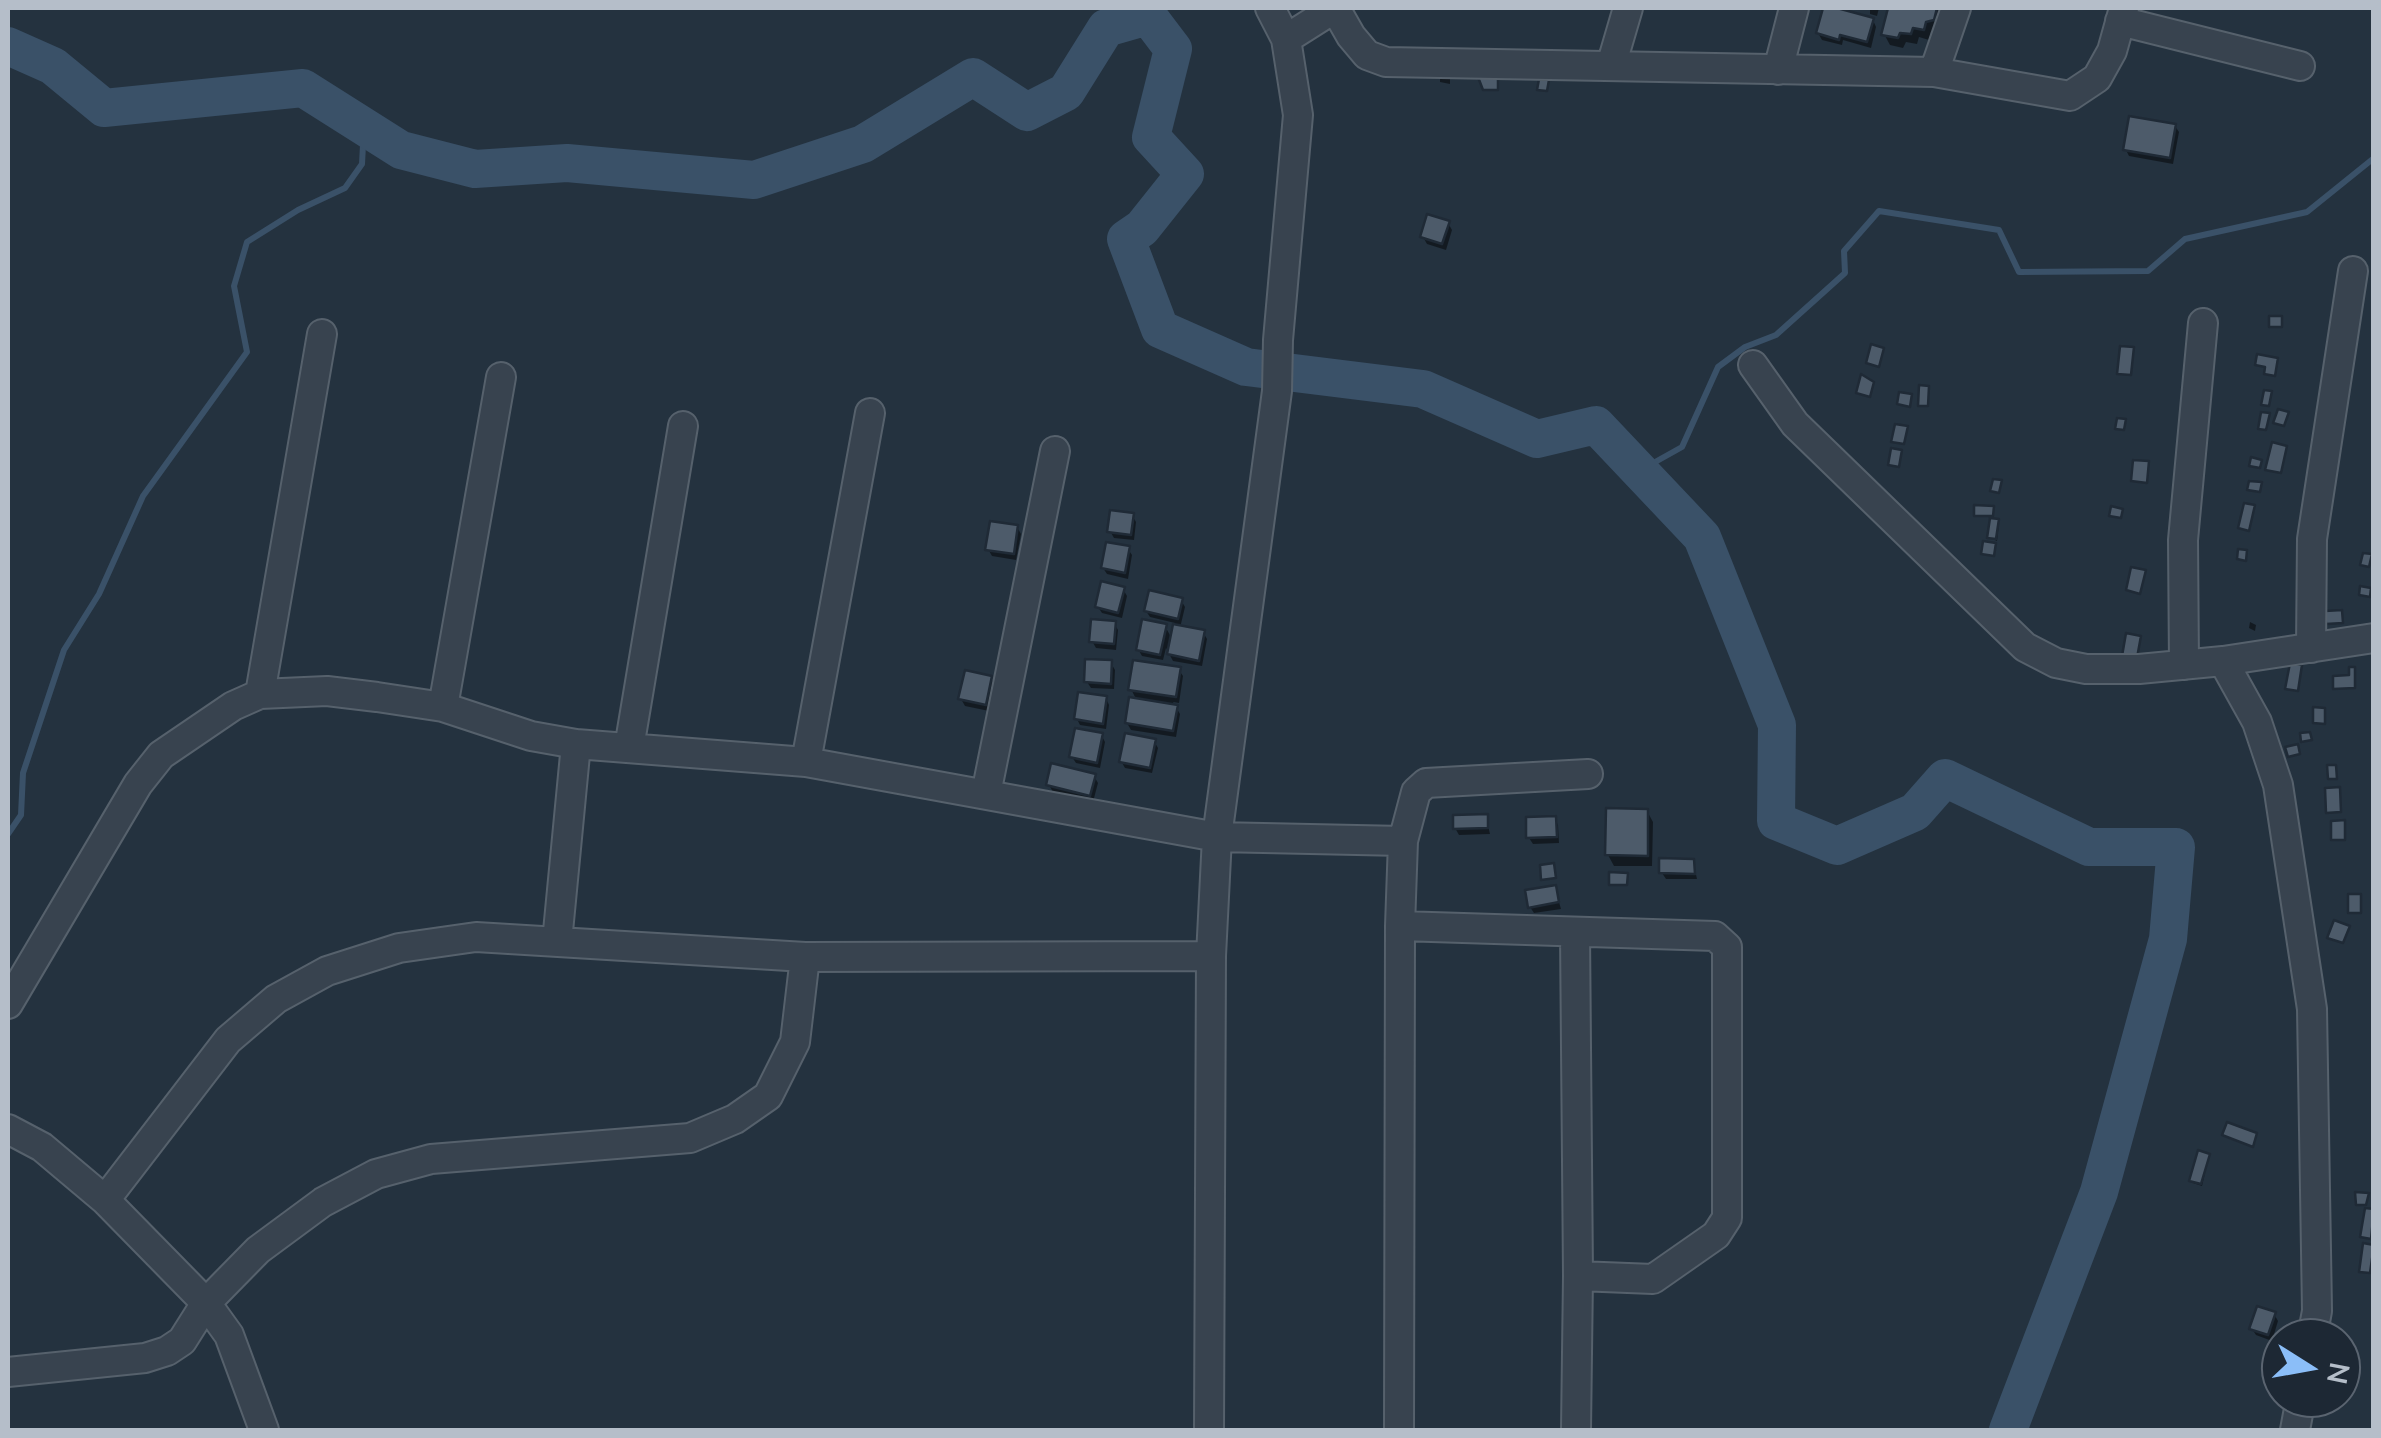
<!DOCTYPE html>
<style>
body{margin:0}
#map{position:relative;width:2381px;height:1438px;overflow:hidden;background:#24323f;font-family:Mulish,sans-serif}
canvas{display:block}
.frame{position:absolute;inset:0;border:10px solid #b5bec9;pointer-events:none}
.north{position:absolute;left:2261px;top:1318px;width:100px;height:100px;box-sizing:border-box;background:#1d2834;border:2px solid #5a6470;border-radius:50%;rotate:101deg;font-size:28px;font-weight:700;line-height:40px;text-align:center;color:#b5bec9}
.north::after{content:'';display:block;margin:auto;width:35px;height:45px;background:#8bbef8;clip-path:polygon(50% 0,100% 100%,50% 72%,0 100%)}
</style>
<div id="map">
<canvas width="2381" height="1438"></canvas>
<div class="frame"></div>
<div class="north">N</div>
</div>
<script>
const g = document.querySelector('canvas').getContext('2d');
g.lineJoin = 'round';
function fillPath(path, color) { g.fillStyle = color; g.fill(path, 'evenodd'); }
const poly = rows => new Path2D(rows.map(r => 'M' + r).join(''));
function strokePath(path, color, width, dash) { g.strokeStyle = color; g.lineWidth = width; g.lineCap = dash ? 'butt' : 'round'; g.setLineDash(dash || []); g.stroke(path); }
const shadow = poly([
 [1826,8,1873,20,1876,27,1871,48,1843,40,1842,45,1822,40,1818,33],
 [1870,8,1879,8,1877,16,1870,14],
 [1890,8,1942,8,1939,31,1931,32,1929,40,1919,37,1917,44,1906,42,1903,48,1890,45,1884,34],
 [1440,74,1450,75,1450,84,1440,82],
 [2175,126,2179,132,2173,164,2129,156,2126,150],
 [1448,223,1452,230,1446,250,1427,244,1423,237],
 [1994,510,1993,520,1999,524,1997,541,1989,537,1993,518,1977,515],
 [1132,515,1136,522,1134,540,1114,538,1110,531],
 [1017,527,1021,534,1016,560,992,556,988,549],
 [1128,549,1132,555,1128,579,1107,574,1103,568],
 [1123,589,1127,596,1122,618,1102,613,1098,607],
 [1181,600,1185,607,1180,628,1203,632,1207,639,1202,666,1173,661,1166,648,1163,660,1142,656,1138,649,1165,626,1172,639,1175,623,1150,617,1146,611],
 [2250,622,2256,625,2255,631,2249,628],
 [1114,623,1118,630,1116,650,1096,648,1092,641],
 [1111,663,1115,670,1114,689,1091,688,1087,682],
 [1179,670,1183,676,1179,703,1173,702,1180,714,1176,737,1131,730,1127,723,1137,701,1131,689],
 [991,678,995,685,989,711,965,706,961,699],
 [1106,698,1109,705,1106,729,1080,725,1077,719],
 [1102,736,1105,742,1100,768,1076,763,1072,757],
 [1154,741,1158,748,1152,773,1125,768,1121,761],
 [1094,776,1098,783,1093,802,1053,792,1049,785],
 [1647,811,1653,822,1652,866,1614,866,1608,855],
 [1486,817,1490,834,1459,835,1455,828],
 [1555,819,1558,825,1559,843,1533,844,1529,838],
 [1693,861,1697,879,1666,879,1662,873],
 [1555,888,1561,909,1534,913,1530,907],
 [2209,1156,2202,1186,2193,1183,2191,1180],
 [2274,1314,2278,1321,2272,1341,2256,1335,2252,1329]
]);
const stream = poly([
 [1639,471,1682,447,1718,367,1745,347,1776,335,1845,273,1844,251,1879,211,1999,230,2019,272,2148,271,2185,239,2307,212,2374,158],
 [8,834,21,815,23,773,64,650,99,594,143,496,247,352,234,286,247,242,298,210,345,188,362,164,364,126]
]);
const river = poly([
 [8,46,53,66,104,108,303,88,401,150,475,169,567,163,754,180,863,144,973,77,1027,112,1066,92,1106,28,1148,16,1173,49,1151,137,1185,174,1142,228,1126,239,1160,329,1246,367,1423,389,1537,439,1596,425,1702,537,1777,725,1776,821,1837,846,1915,812,1945,778,2089,847,2176,847,2168,939,2099,1192,2008,1430]
]);
const building = poly([
 [1823,8,1837,8,1874,18,1867,42,1840,35,1839,40,1816,33,1823,8],
 [1888,8,1937,8,1934,20,1926,22,1924,30,1913,28,1911,34,1900,33,1898,38,1881,35,1888,8],
 [1478,77,1498,77,1498,90,1483,90,1478,77],
 [1539,79,1549,80,1547,91,1537,90,1539,79],
 [2129,116,2176,124,2170,158,2123,150,2129,116],
 [1427,214,1450,221,1442,244,1420,237,1427,214],
 [2269,316,2282,316,2282,327,2269,327,2269,316],
 [1871,344,1884,348,1879,367,1866,363,1871,344],
 [2120,346,2134,347,2131,375,2117,374,2120,346],
 [2257,354,2278,358,2275,376,2264,374,2265,367,2255,365,2257,354],
 [1861,374,1874,382,1870,397,1856,393,1861,374],
 [1919,385,1929,386,1928,406,1918,406,1919,385],
 [2264,390,2272,391,2269,406,2261,405,2264,390],
 [1899,392,1912,394,1910,407,1897,404,1899,392],
 [2278,409,2289,412,2284,426,2273,423,2278,409],
 [2261,412,2270,413,2266,430,2258,429,2261,412],
 [2117,418,2126,419,2124,430,2115,429,2117,418],
 [1895,424,1908,426,1904,444,1891,442,1895,424],
 [2272,442,2287,446,2281,473,2265,470,2272,442],
 [1891,448,1902,450,1899,467,1888,465,1891,448],
 [2251,457,2262,460,2260,468,2249,466,2251,457],
 [2133,460,2149,461,2147,483,2131,481,2133,460],
 [1993,479,2002,480,1999,493,1990,491,1993,479],
 [2249,481,2262,482,2260,492,2247,490,2249,481],
 [2244,503,2255,505,2249,531,2238,528,2244,503],
 [1974,505,1994,506,1993,516,1974,516,1974,505],
 [2111,506,2123,509,2121,518,2109,516,2111,506],
 [1110,510,1134,513,1131,535,1107,532,1110,510],
 [1990,518,1999,519,1996,539,1987,538,1990,518],
 [990,521,1018,525,1014,554,985,550,990,521],
 [1983,541,1996,543,1994,556,1981,554,1983,541],
 [1106,542,1130,546,1125,573,1101,568,1106,542],
 [2238,549,2247,550,2246,561,2237,559,2238,549],
 [2363,553,2372,554,2369,567,2360,565,2363,553],
 [2131,567,2146,570,2140,594,2126,590,2131,567],
 [1101,581,1125,587,1118,613,1095,607,1101,581],
 [2360,586,2371,588,2370,597,2359,595,2360,586],
 [1149,590,1183,598,1178,619,1144,611,1149,590],
 [2342,610,2343,623,2326,624,2325,611,2342,610],
 [1091,619,1116,621,1114,644,1089,642,1091,619],
 [1142,619,1167,624,1160,655,1136,650,1142,619],
 [1173,624,1205,630,1199,661,1167,654,1173,624],
 [2126,633,2141,636,2137,658,2122,656,2126,633],
 [1085,659,1112,660,1111,684,1084,682,1085,659],
 [1133,660,1181,667,1176,697,1128,690,1133,660],
 [2290,663,2302,665,2298,691,2285,689,2290,663],
 [2349,667,2355,667,2355,688,2333,689,2333,676,2349,675,2349,667],
 [965,670,992,676,986,705,958,699,965,670],
 [1078,692,1107,696,1103,724,1074,719,1078,692],
 [1129,697,1178,705,1173,731,1125,723,1129,697],
 [2313,707,2325,708,2325,724,2313,723,2313,707],
 [1075,728,1103,733,1097,763,1069,757,1075,728],
 [2310,732,2312,740,2301,742,2300,733,2310,732],
 [1125,733,1156,739,1150,768,1119,762,1125,733],
 [2298,744,2300,754,2288,757,2285,747,2298,744],
 [1051,763,1096,774,1090,796,1046,785,1051,763],
 [2327,765,2336,765,2337,779,2328,779,2327,765],
 [2340,787,2341,812,2326,813,2325,788,2340,787],
 [1606,808,1648,809,1648,856,1605,855,1606,808],
 [1488,814,1488,828,1453,829,1453,815,1488,814],
 [1556,816,1557,837,1526,838,1526,817,1556,816],
 [2345,820,2345,840,2331,840,2331,821,2345,820],
 [1659,858,1694,859,1695,874,1659,873,1659,858],
 [1554,863,1556,878,1541,880,1540,865,1554,863],
 [1609,872,1628,873,1627,885,1609,885,1609,872],
 [1556,885,1559,902,1528,908,1525,890,1556,885],
 [2348,894,2361,894,2361,913,2348,913,2348,894],
 [2334,920,2350,926,2343,943,2327,938,2334,920],
 [2227,1122,2257,1133,2253,1147,2222,1135,2227,1122],
 [2198,1150,2210,1154,2201,1184,2189,1181,2198,1150],
 [2355,1192,2369,1193,2366,1205,2356,1205,2355,1192],
 [2365,1208,2374,1209,2371,1239,2360,1237,2365,1208],
 [2363,1243,2374,1245,2370,1273,2359,1272,2363,1243],
 [2257,1306,2276,1312,2268,1335,2249,1329,2257,1306]
]);
const minor = poly([
 [2120,21,2300,66],
 [1286,39,1335,8,1351,36,1367,55,1386,62,1934,72,2070,96,2097,78,2112,51,2124,8],
 [1611,66,1628,8],
 [1778,70,1794,8],
 [1934,72,1956,8],
 [1753,365,1795,424,2025,647,2056,663,2086,669,2139,669,2223,661,2374,638],
 [2311,648,2312,539,2353,271],
 [2223,661,2257,722,2278,785,2312,1009,2317,1311,2312,1338],
 [2184,665,2183,540,2203,323],
 [260,694,322,334],
 [443,707,501,377],
 [629,748,683,426],
 [806,762,870,413],
 [986,794,1055,451],
 [1400,926,1715,936,1727,947,1727,1218,1716,1235,1653,1279,1578,1276,1576,1430],
 [1575,933,1578,1276],
 [557,942,576,744],
 [8,1004,138,784,161,755,233,706,260,694,327,691,377,697,443,707,531,736,576,744,806,762,1217,837,1403,841,1416,792,1426,783,1588,774],
 [8,1129,42,1147,105,1200,206,1303,229,1335,264,1430],
 [105,1200,228,1040,276,999,327,971,399,948,476,937,805,957,1211,956],
 [8,1372,145,1358,167,1351,182,1341,206,1303,258,1250,323,1202,376,1174,431,1159,690,1138,735,1119,768,1096,795,1042,805,957],
 [1209,1430,1211,956,1217,837,1277,391,1278,340,1298,115,1286,39,1270,8],
 [1399,1430,1400,926,1403,841],
 [2295,1430,2301,1398]
]);
fillPath(shadow, '#0007');
strokePath(stream, '#3a5168', 6);
strokePath(river, '#3a5168', 38);
fillPath(building, '#4d5b6a');
strokePath(building, '#1f2a36', 2.5);
strokePath(minor, '#56616c', 32);
strokePath(minor, '#38434f', 28);
</script>
